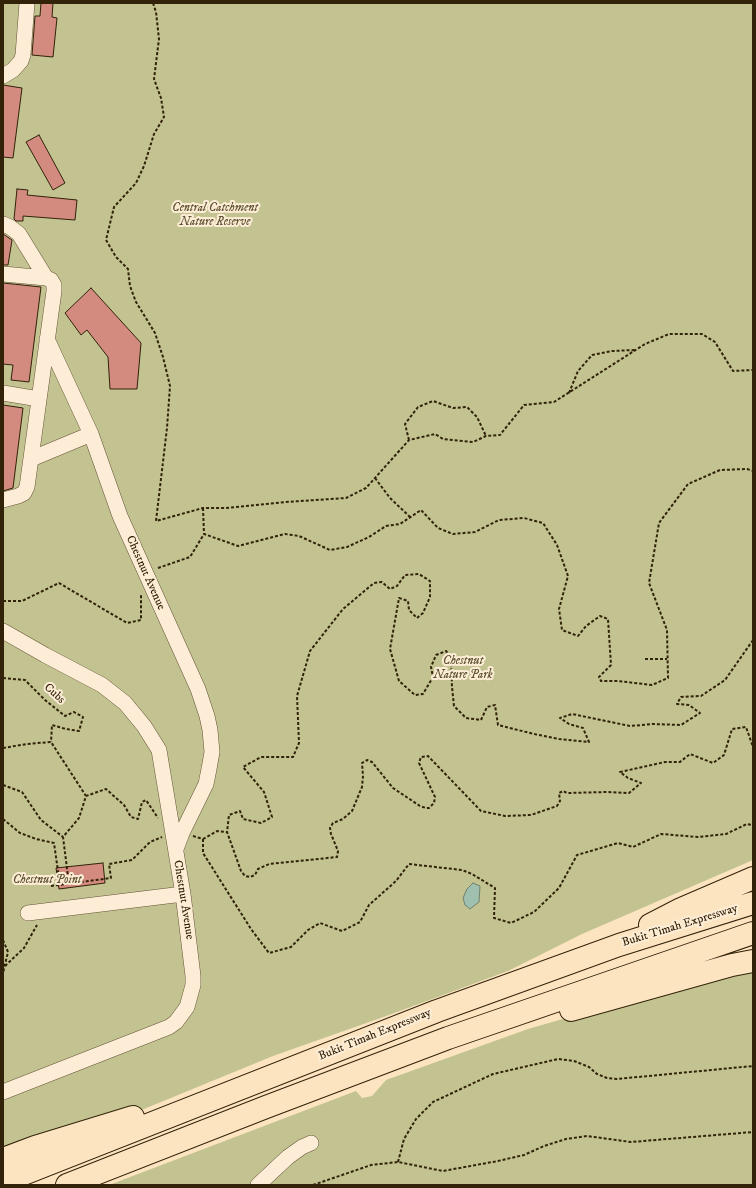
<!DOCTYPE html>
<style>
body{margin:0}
#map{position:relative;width:756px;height:1188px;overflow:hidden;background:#fce4c0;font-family:"IM FELL DW Pica",serif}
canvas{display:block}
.frame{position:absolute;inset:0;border:4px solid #32220a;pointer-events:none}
</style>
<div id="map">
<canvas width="756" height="1188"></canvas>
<div class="frame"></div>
</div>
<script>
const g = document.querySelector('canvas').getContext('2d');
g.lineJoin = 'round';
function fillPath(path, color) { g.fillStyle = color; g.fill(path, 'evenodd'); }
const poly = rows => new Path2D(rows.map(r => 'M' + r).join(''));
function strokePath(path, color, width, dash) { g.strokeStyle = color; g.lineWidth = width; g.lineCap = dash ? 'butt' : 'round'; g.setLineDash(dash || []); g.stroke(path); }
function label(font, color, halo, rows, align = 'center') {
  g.font = font + ' "IM FELL DW Pica",serif'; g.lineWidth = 4; g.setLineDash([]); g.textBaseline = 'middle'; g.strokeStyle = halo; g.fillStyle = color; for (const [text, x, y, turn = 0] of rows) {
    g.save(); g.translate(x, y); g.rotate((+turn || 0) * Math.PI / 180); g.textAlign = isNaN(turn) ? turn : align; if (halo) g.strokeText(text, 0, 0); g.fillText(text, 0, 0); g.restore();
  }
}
const green = poly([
 [3,3,753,3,753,860,582,934,508,971,389,1015,273,1056,83,1134,3,1148],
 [753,972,753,1185,109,1185,356,1091,362,1098,372,1096,386,1080,528,1029,643,996]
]);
const water = poly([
 [473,883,480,886,479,902,470,909,465,905,463,898,467,889,473,883]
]);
const building = poly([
 [41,3,53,3,52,17,57,18,53,57,32,55,35,16,40,16,41,3],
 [3,85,22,88,13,158,3,157,3,85],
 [39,135,65,183,53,190,26,142,39,135],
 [17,189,28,190,27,195,77,200,75,220,23,216,23,221,16,221,14,219,17,189],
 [3,234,12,240,8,265,3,265,3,234],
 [3,283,41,287,29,382,11,380,13,365,3,364,3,283],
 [91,288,141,343,137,389,110,389,108,357,87,330,81,335,65,313,91,288],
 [3,405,23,408,13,488,3,491,3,405],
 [103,863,105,883,59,889,56,868,103,863]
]);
const path = poly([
 [153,3,156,12,159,39,154,79,161,98,164,117,154,134,144,166,136,183,114,207,106,240,116,257,128,269,130,286,136,302,155,333,163,357,170,386,167,428,156,521,203,508,226,508,286,502,346,498,366,488,409,440,435,434,443,439,473,442,486,436,500,435,524,405,554,402,645,344,669,334,702,334,715,342,733,371,753,370],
 [569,393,578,371,592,355,612,351,635,350],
 [409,440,405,424,418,407,433,401,453,408,467,407,477,417,486,436],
 [375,478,390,498,410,517],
 [203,508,204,534],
 [158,568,190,557,204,534,238,546,285,534,299,536,330,550,347,547,369,537,386,526,400,524,421,510,438,528,453,534,475,532,499,520,524,518,543,523,557,545,568,576,559,609,562,630,578,636,586,626,600,616,608,619,611,665,599,677,601,681,618,681,652,685,668,678,667,630,649,583,659,523,688,484,720,470,747,469,753,471],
 [3,601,22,601,59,583,127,623,141,620,141,595],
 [753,640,725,680,701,696,681,697,677,704,689,705,700,713,681,725,653,724,630,726,572,714,560,718,569,724,583,728,589,742,559,739,534,734,498,725,495,705,487,707,481,720,466,718,454,706,452,687,451,657,446,651,436,655,431,667,433,677,423,694,415,695,399,681,390,649,399,598,408,601,409,610,417,618,423,613,430,597,430,581,419,574,405,575,397,586,390,589,382,582,374,583,343,609,310,651,297,696,299,743,293,757,261,757,243,767,264,792,272,817,261,823,243,819,240,811,229,815,227,832,241,871,245,876,250,877,255,875,258,869,269,864,337,857,338,851,331,834,330,828,333,823,343,819,352,811,362,787,363,776,362,763,367,760,372,762,393,788,420,806,426,808,429,808,434,803,435,797,419,763,421,757,428,756,481,811,505,816,531,815,557,806,560,801,559,793,563,791,567,793,607,792,629,793,641,783,628,778,620,772,665,762,680,762,690,754,713,763,724,755,732,729,746,727,753,747],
 [645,659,667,659],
 [3,678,25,680,45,700,65,716,74,712,83,717,79,731,66,729,52,725,51,742],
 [3,748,27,744,51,742,86,796],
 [3,785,22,792,41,820,63,837],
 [3,819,20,833,36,839,54,843,60,885],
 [193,836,203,839],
 [203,839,203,853,251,929,269,953,291,947,308,930,320,923,342,931,360,922,369,905,396,881,409,864,462,870,472,874,495,888,494,918,511,923,534,912,559,888,577,855,618,843,633,847,661,834,698,837,726,834,747,824,753,825],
 [203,839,217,831,227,832],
 [3,880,3,885],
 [69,884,63,837,79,818,86,796,106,789,124,805,131,817,138,819,142,802,146,800,158,818],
 [51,886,111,878,109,864,132,860,150,842,162,837],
 [3,940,8,952,3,973],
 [5,966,24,948,37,925],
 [398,1162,404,1139,416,1119,433,1102,493,1074,558,1059,574,1061,589,1067,597,1074,607,1078,617,1079,753,1066],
 [313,1185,371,1165,398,1162,443,1171,498,1161,524,1155,544,1146,566,1139,587,1136,631,1142,753,1132]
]);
const minor = poly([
 [3,76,13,70,21,61,23,55,27,3],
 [3,224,10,227,19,234,46,278],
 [3,274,46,278,51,280,54,285,54,291,27,487,24,493,18,496,3,500],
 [47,339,91,434,120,516,198,689,207,716,210,730,212,752,209,769,206,784,182,833,176,849],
 [3,393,39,399],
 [31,459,91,434],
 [3,631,45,655,102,685,125,703,144,726,159,750,183,894,193,976,193,985,187,1007,176,1022,169,1027,3,1092],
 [28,913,183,894],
 [258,1185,288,1157,302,1147,311,1143]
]);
const highway = poly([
 [650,925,681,909,753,878],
 [571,1010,732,965,753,961],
 [3,1159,35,1147,133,1117],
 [3,1182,437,1011,619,945,753,903],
 [67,1185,266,1107,448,1038,753,933]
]);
const parkNames = [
 ["Central Catchment",215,209],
 ["Nature Reserve",215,223],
 ["Chestnut",463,662],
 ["Nature Park",463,676],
 ["Chestnut Point",47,881]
];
const streetNames = [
 ["Chestnut Avenue",145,573,66],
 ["Cubs",54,694,42],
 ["Chestnut Avenue",183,900,81],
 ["Bukit Timah Expressway",680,926,-17],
 ["Bukit Timah Expressway",375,1035,-22]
];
fillPath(green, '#c2c390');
fillPath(water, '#9fbfaf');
strokePath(water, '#73806d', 1);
fillPath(building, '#d38a7f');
strokePath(building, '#32220a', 1);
strokePath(minor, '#645238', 16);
strokePath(highway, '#32220a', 24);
strokePath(path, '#32220a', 2, [3, 2]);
strokePath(minor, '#fdedd6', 15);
strokePath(highway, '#fce4c0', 22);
label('italic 12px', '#5d5232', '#fdedd6', parkNames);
label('12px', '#32220a', '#fdedd6', streetNames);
</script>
